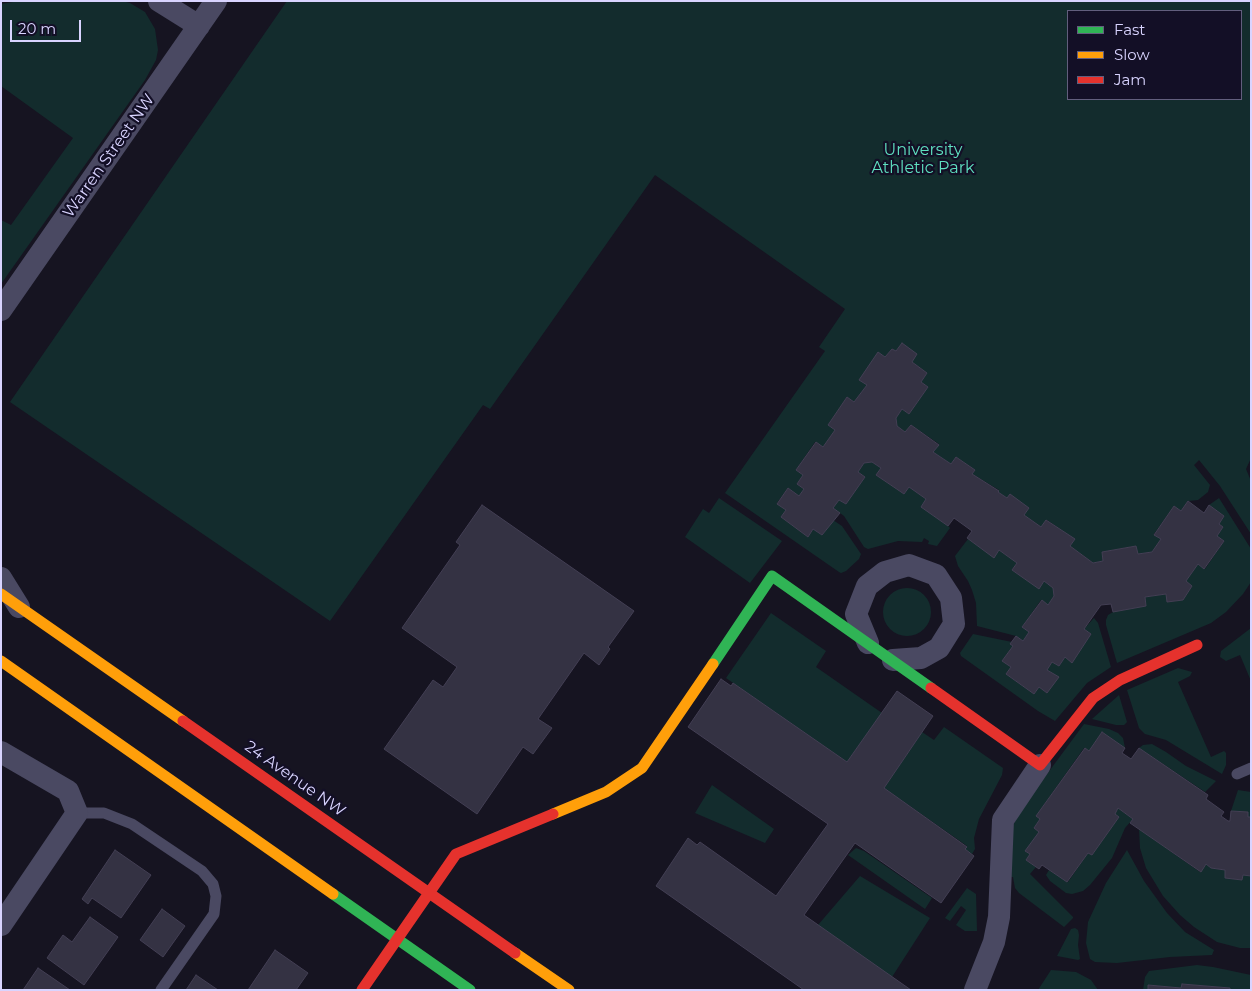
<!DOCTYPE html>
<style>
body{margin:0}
#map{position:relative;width:1252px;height:991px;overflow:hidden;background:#161421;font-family:Montserrat,sans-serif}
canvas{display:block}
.frame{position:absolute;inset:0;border:2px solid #d9d4ff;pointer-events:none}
.legend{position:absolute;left:1067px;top:10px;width:175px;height:90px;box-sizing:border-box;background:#130f26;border:1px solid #625e7d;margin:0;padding:6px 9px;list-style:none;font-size:15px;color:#d9d4ff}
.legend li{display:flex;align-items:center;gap:10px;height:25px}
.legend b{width:25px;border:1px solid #625e7d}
.scale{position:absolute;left:10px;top:20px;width:71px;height:22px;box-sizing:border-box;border:2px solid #d9d4ff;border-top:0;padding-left:6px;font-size:15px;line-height:18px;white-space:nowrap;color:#d9d4ff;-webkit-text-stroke:4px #130f26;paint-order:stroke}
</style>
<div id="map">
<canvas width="1252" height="991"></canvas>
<div class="frame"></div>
<ul class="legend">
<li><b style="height:6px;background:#30b455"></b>Fast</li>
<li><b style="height:6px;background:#ff9f0a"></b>Slow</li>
<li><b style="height:6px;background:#e5322d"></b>Jam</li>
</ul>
<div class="scale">20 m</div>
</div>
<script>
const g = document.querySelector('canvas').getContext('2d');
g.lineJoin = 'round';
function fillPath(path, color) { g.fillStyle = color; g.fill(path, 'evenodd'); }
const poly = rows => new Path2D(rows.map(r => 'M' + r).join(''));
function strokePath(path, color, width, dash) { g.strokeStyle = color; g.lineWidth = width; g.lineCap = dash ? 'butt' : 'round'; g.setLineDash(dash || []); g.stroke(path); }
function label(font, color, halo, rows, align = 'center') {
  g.font = font + ' Montserrat,sans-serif'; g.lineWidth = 4.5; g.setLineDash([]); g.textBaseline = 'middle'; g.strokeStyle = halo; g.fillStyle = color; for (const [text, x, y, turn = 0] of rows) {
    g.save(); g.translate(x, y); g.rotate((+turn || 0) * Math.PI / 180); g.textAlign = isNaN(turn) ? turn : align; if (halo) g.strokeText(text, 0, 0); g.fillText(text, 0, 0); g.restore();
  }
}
const green = poly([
 [19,1,122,1,130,3,145,12,155,29,158,50,156,60,145,80,1,284,1,220,11,225,73,138,1,86,1,4],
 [287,1,1251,1,1251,458,1246,469,1251,481,1251,534,1220,486,1199,460,1194,465,1210,485,1208,492,1198,500,1188,501,1181,511,1174,506,1154,534,1161,539,1152,552,1138,554,1135,546,1102,552,1103,561,1093,563,1070,546,1074,539,1047,520,1041,527,1024,515,1029,508,1010,495,1007,498,998,492,999,490,972,474,975,470,956,457,951,464,933,452,939,444,911,425,905,432,897,426,896,418,902,409,909,414,928,387,921,382,927,373,912,362,902,344,896,351,892,349,885,357,878,353,867,385,854,402,847,397,828,425,835,430,823,447,815,442,796,470,803,475,797,484,804,489,799,496,788,488,777,503,786,510,781,517,808,537,813,529,822,535,833,520,842,526,861,554,859,559,846,571,841,573,839,572,725,493,825,351,819,347,845,309,655,175,490,409,483,405,330,621,10,402],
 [1068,11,1241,11,1241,99,1068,99],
 [872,462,881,468,876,475,904,494,909,487,926,499,922,507,948,526,950,528,937,546,928,544,929,541,924,538,922,542,898,541,868,549,864,547,844,516,833,508,839,500,846,504,865,477,858,472,864,463],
 [719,498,782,541,750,583,685,537,703,509,709,513],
 [1219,498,1251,549,1251,582,1243,594,1226,612,1211,623,1117,663,1106,625,1106,620,1108,615,1113,612,1146,606,1145,597,1166,594,1168,602,1183,600,1192,586,1186,581,1198,564,1205,569,1224,541,1217,536,1223,527,1219,524,1224,516,1209,505],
 [968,539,994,557,999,550,1017,563,1012,570,1039,588,1044,581,1053,588,1054,596,1048,605,1041,600,1022,627,1029,632,1023,641,1016,636,977,626,976,603,972,590,968,581,958,566,955,556],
 '883 612a24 24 0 1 1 48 0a24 24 0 1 1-48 0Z',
 [771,613,826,651,816,667,882,713,847,762,726,678],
 [1094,618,1098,623,1111,667,1087,683,1055,721,1038,711,961,656,960,653,973,634,1012,642,1010,644,1013,646,1002,661,1011,667,1006,674,1034,694,1039,687,1047,693,1058,677,1047,670,1052,662,1059,666,1065,657,1072,662,1091,634,1084,629],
 [1251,628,1251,681,1240,655,1226,661,1220,657,1221,651],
 [1178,668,1192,672,1190,676,1178,682,1211,757,1224,751,1226,753,1226,765,1222,774,1166,740,1145,734,1139,728,1127,690],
 [1119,695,1127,722,1124,725,1116,725,1092,719],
 [1084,724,1109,729,1118,733,1123,738,1125,748,1102,732,1089,751,1084,748,1036,816,1040,819,1034,828,1039,832,1026,851,1030,854,1026,860,1036,867,1030,874,1073,917,1073,918,1064,927,1019,893,1015,888,1013,877,1009,877,1012,828,1017,817,1033,793],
 [944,727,1003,768,1002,775,979,819,974,838,975,849,972,854,965,849,967,846,884,788,922,732,934,740],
 [1152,744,1166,752,1186,766,1216,781,1205,792,1139,748,1143,745],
 [712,785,774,829,765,843,695,813],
 [1238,790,1251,792,1251,817,1248,817,1248,812,1231,811],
 [1118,808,1133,819,1125,828,1112,858,1090,885,1083,891,1072,894,1066,893,1050,881,1046,875,1049,870,1068,882,1088,853,1092,855,1119,817,1115,814],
 [1139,829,1200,872,1206,864,1212,868,1225,870,1225,878,1242,880,1243,875,1251,876,1251,948,1240,948,1217,942,1194,927,1180,915,1163,896,1146,868,1140,848],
 [856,848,864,851,932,898,925,909,848,855],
 [1127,850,1144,881,1167,913,1185,932,1214,950,1212,955,1170,957,1117,963,1095,962,1090,959,1086,943,1088,922,1106,883],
 [860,876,930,918,892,977,818,925],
 [967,888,976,894,977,931,965,931,956,925,966,910,961,906,950,921,945,918],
 [1075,928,1078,930,1079,935,1078,945,1080,959,1078,960,1057,956,1071,929],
 [1197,965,1213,967,1251,975,1251,990,1230,990,1229,988,1182,984,1181,988,1148,985,1148,990,1143,990,1145,977,1149,971],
 [1051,970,1076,972,1091,980,1098,990,1038,990]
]);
const building = poly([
 [902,343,917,354,912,362,927,373,921,382,928,387,909,414,902,409,896,418,897,426,905,432,911,425,939,445,933,452,951,464,956,457,975,470,972,474,999,491,998,492,1007,498,1010,494,1029,508,1024,515,1041,527,1046,520,1075,539,1070,546,1093,563,1103,561,1102,552,1136,546,1138,554,1152,552,1161,539,1154,535,1174,506,1181,511,1188,501,1204,513,1209,505,1224,516,1219,524,1223,527,1217,536,1224,541,1204,569,1198,564,1186,581,1192,586,1183,600,1167,602,1166,594,1145,597,1146,606,1113,612,1111,604,1101,605,1084,629,1091,634,1072,663,1065,657,1059,666,1052,662,1047,670,1059,677,1047,693,1039,687,1034,694,1006,674,1011,667,1002,661,1013,646,1010,644,1016,636,1023,641,1029,632,1022,627,1042,600,1048,605,1054,596,1053,588,1044,581,1039,589,1012,570,1017,563,999,550,994,558,967,538,972,531,954,518,948,526,921,507,926,499,909,487,904,494,876,475,881,468,872,462,864,463,858,472,865,477,846,504,839,500,833,508,840,513,822,535,813,529,808,537,781,517,786,510,777,504,788,488,799,496,804,489,797,484,803,475,796,470,816,442,823,447,835,430,828,425,847,397,854,402,867,385,859,380,878,352,885,357,892,349,896,351,902,343],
 [482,505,634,611,608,647,610,649,599,665,584,653,538,719,552,728,533,754,523,747,477,814,384,749,433,680,443,687,457,667,402,628,460,545,456,542,482,505],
 [721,679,731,686,733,683,847,762,897,691,933,716,884,788,967,847,965,849,974,856,941,903,855,843,804,915,911,990,804,990,656,886,688,838,697,845,700,842,776,896,828,824,688,727,721,679],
 [1102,732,1125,748,1122,753,1131,759,1139,748,1208,795,1206,799,1224,812,1221,816,1228,821,1230,821,1231,811,1248,812,1248,817,1251,817,1251,876,1243,875,1242,880,1225,878,1225,870,1211,868,1206,864,1201,872,1130,823,1133,819,1118,808,1115,814,1119,817,1092,855,1088,853,1067,882,1042,865,1039,869,1026,860,1030,854,1025,851,1039,832,1034,828,1040,819,1036,816,1085,748,1089,751,1102,732],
 [115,850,151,875,121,918,92,898,88,904,82,899,115,850],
 [162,909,185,926,163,957,140,940,162,909],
 [90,917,118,937,84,985,47,958,63,935,72,942,90,917],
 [275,950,308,973,296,990,248,990,275,950],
 [38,968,70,990,23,990,38,968],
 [196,975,218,990,186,990,196,975],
 [1182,984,1230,988,1230,990,1148,990,1148,985,1181,988,1182,984]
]);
const lane = poly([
 [1237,774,1251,768],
 [77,813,104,813,132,824,202,871,213,884,216,896,214,914,161,990]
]);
const street = poly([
 [159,1,199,26],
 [1,310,216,1],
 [1,578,19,607],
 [868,643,856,614,867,586,885,572,909,565,936,575,951,598,954,624,939,648,921,658,893,660],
 [1,752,68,791,77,813,1,925],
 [975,990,994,942,999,917,1003,820,1040,765]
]);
const fast = poly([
 [713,664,772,576,931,688],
 [333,894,470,990]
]);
const slow = poly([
 [1,594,183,721],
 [1,661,333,894],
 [553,814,606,792,642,768,713,664],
 [515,953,569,990]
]);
const jam = poly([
 [931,688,1040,765,1093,698,1120,680,1197,645],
 [183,721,515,953],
 [362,990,456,854,553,814]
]);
const parkNames = [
 ["University",923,150],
 ["Athletic Park",923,168]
];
const streetNames = [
 ["Warren Street NW",109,156,-55],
 ["24 Avenue NW",295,779,35]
];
fillPath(green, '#132c2d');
fillPath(building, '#343243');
strokePath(building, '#433f54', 1);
strokePath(lane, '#4a4962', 11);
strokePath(street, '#4a4962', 22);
strokePath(fast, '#30b455', 11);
strokePath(slow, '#ff9f0a', 11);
strokePath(jam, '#e5322d', 11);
label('16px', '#5fe0c0', '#130f26', parkNames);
label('16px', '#d9d4ff', '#130f26', streetNames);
</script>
